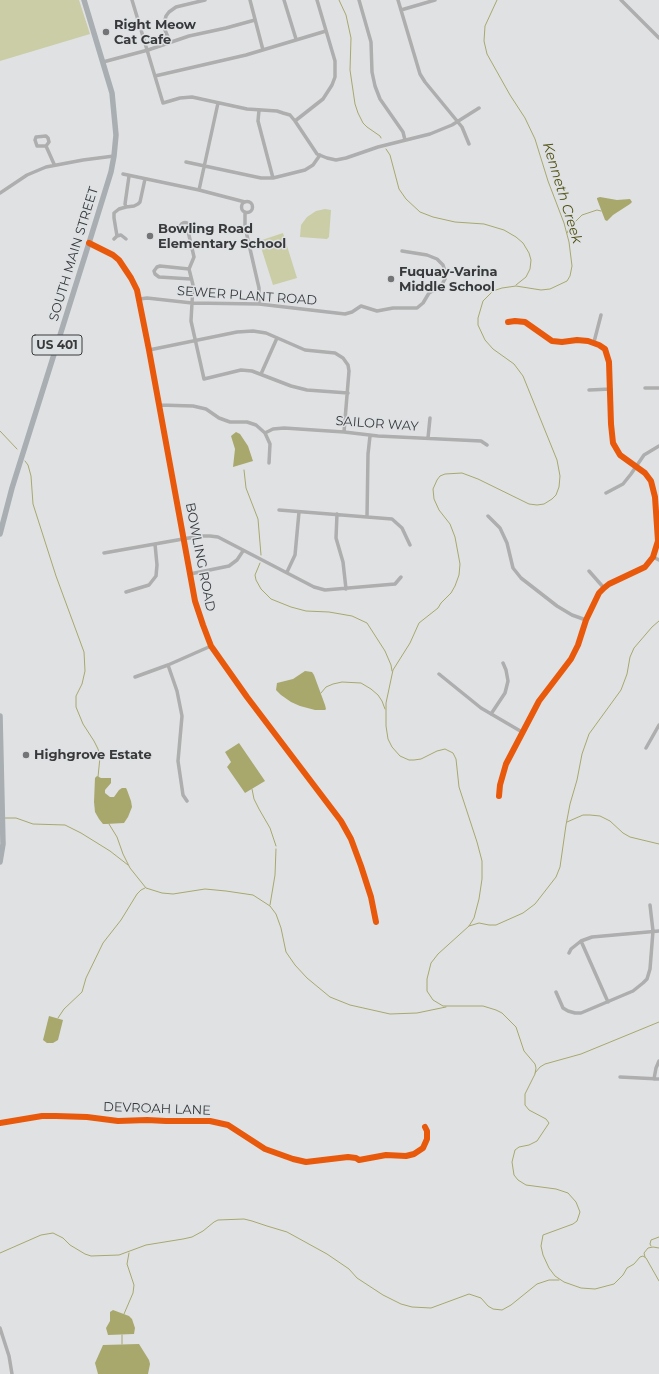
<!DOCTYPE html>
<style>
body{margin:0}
canvas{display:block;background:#dfe1e3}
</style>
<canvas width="659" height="1374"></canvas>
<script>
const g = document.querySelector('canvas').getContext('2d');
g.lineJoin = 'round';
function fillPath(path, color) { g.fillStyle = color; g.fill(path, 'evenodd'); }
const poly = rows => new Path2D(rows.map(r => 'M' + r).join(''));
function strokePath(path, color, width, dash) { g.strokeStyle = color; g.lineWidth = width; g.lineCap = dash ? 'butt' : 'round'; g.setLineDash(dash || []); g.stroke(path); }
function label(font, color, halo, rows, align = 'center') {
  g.font = font + ' Montserrat,sans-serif'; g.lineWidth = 3; g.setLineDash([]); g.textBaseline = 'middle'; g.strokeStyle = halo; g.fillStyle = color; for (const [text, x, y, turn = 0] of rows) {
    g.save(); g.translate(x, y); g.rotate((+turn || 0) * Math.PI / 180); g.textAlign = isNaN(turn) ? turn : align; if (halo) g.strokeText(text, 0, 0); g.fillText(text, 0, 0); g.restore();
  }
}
const green = poly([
 [0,0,79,0,90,34,0,61],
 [325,209,331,210,329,237,327,239,300,237,301,225,307,217,316,211],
 [283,233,297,278,273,285,259,241]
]);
const water = poly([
 [600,197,617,200,630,199,632,202,630,204,613,215,607,221,605,220,597,199,597,198],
 [236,432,240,434,248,446,253,461,233,467,235,449,231,436],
 [305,671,312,672,314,675,325,705,326,709,325,710,315,710,300,706,291,702,281,695,276,690,277,683,293,679],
 [239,743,265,781,245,793,227,767,231,762,225,752],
 [97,776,101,778,111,778,111,783,105,790,105,793,110,797,114,797,119,790,122,788,126,788,127,790,131,801,132,807,128,817,124,823,106,824,103,824,99,819,95,812,94,802,95,778],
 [49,1016,63,1020,58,1040,53,1043,47,1043,43,1040],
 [113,1310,129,1316,132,1319,135,1328,134,1334,108,1335,106,1328,110,1321,110,1312],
 [139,1344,149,1360,150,1364,148,1374,98,1374,95,1363,103,1345]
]);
const stream = poly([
 [339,0,346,15,351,38,350,70,355,104,358,113,363,123,367,127,380,136,381,138],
 [497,0,485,26,484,41,487,54,510,95,525,118,535,139,548,181,564,223,569,242,572,266,570,276,567,281,550,289,541,290,516,286,502,288,493,291,483,301,478,318,478,325,485,340,493,349,514,364,523,376,557,460,560,476,559,487,556,495,552,499,544,504,537,505,529,504,478,479,462,473,445,474,440,476,437,480,433,489,434,499,439,510,450,524,455,537,460,564,459,575,455,586,451,593,441,603,438,608,419,623,410,643,393,670,386,703,386,726,388,739,392,747,400,756,409,760,414,760,421,759,437,751,445,749,453,753,456,759,459,787,477,842,482,861,482,879,479,899,474,918,469,926,438,954,431,963,427,979,427,991,433,1000,443,1006,483,1006,496,1010,502,1013,516,1027,524,1051,535,1064,536,1068,535,1074,525,1094,525,1105,529,1110,546,1119,549,1123,537,1141,529,1145,519,1147,515,1150,512,1162,514,1175,518,1180,526,1185,556,1189,568,1193,576,1202,580,1212,577,1221,573,1224,543,1235,541,1246,543,1255,549,1268,555,1276,564,1282,581,1288,595,1289,614,1284,623,1275,627,1268,634,1264,640,1257,643,1256,646,1258,659,1281],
 [386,149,390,155,399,189,406,199,420,212,433,217,455,222,484,224,504,230,516,237,523,243,529,253,531,260,530,269,526,277,516,285],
 [567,233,570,227,582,215,597,210,601,211],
 [0,431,17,449],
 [25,461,28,465,31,476,33,504,56,576,84,652,85,671,82,684,76,696,76,707,83,724,94,741,98,749,100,757,98,777],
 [244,470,246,488,258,519,261,555],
 [260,563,255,575,256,580,261,589,271,599,291,607,306,611,329,612,352,616,367,623,385,651,391,665,392,671],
 [321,693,326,687,333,684,342,682,361,683,371,689,378,695,382,701,385,709],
 [252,789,254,799,259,809,270,828,276,846],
 [5,818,16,818,33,824,65,825,81,833,110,851,128,865],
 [567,822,583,815,590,815,600,816,610,821,623,833,630,837,659,844],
 [109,824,117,837,123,854,130,868,146,888,162,893,173,894,205,889,226,891,253,895,270,906,276,914,281,928,286,952,295,965,307,978,330,997,350,1005,390,1014,417,1013,446,1007],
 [270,905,275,875,276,849],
 [469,926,479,923,489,925,496,925,523,913,535,904,556,877,560,867,566,825,570,804,577,780,582,754,589,734,621,690,627,674,630,657,634,648,652,627,659,621],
 [58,1018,64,1009,82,992,86,978,103,943,121,920,137,894,141,890,145,888],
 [535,1073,540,1067,545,1064,581,1054,659,1022],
 [651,1246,650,1244,651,1240,659,1237],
 [0,1253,41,1235,53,1233,63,1238,70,1245,85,1254,91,1256,119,1255,146,1245,183,1239,192,1237,203,1231,214,1222,218,1220,244,1219,252,1221,267,1226,287,1232,327,1254,349,1269,357,1278,383,1295,401,1304,412,1307,431,1308,469,1294,481,1298,488,1306,493,1309,502,1310,511,1305,537,1284,549,1280,559,1280],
 [645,1257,644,1253,648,1248,653,1247,659,1248],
 [124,1314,133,1293,134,1285,127,1264,129,1253],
 [122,1335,122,1344]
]);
const minor = poly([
 [132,0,163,103,180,98,192,97,247,109,277,111,283,113,290,115,295,121,317,154,327,158,336,160,346,158,378,147,430,134,452,125,479,108],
 [250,0,263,50],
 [284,0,296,39],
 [359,0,371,42,372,72,375,86,380,99,403,132,405,140],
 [398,0,420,74,425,82,462,127,469,144],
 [621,0,659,38],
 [401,10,435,0],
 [170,42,165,30,164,24,166,16,169,12,176,7,205,0],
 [103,62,148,50,189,36,226,28,255,20],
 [155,76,246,55,326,31],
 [218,103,199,190,245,202],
 [259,110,258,121,273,178],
 [295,121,323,99,332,85,335,77,335,61,317,0],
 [46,146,37,146,35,140,36,137,46,136,48,138,49,142,46,146,54,164],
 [186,162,261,178,273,178,305,170,313,165,320,155],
 [123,174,199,190],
 [129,176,125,204,126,207,134,206,138,204,140,202,145,179],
 [0,193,27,175,46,167,83,160,114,156],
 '241.5 207a5.5 5.5 0 1 1 11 0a5.5 5.5 0 1 1-11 0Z',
 [245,212,245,227,259,288,259,304],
 '180.5 227a4.5 4.5 0 1 1 9 0a4.5 4.5 0 1 1-9 0Z',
 [188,231,194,257,189,269,193,285,191,321,204,379,241,370,252,371,291,386,307,390,348,393],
 [117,236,121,235,126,239],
 [114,239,117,236,114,218,114,213,119,209,126,207],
 [89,243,113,255,119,260,131,278,137,290,149,350,195,601,203,625,211,646,247,697,341,821,351,839,361,866,371,897,376,922],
 [189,269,160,266,157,267,154,271,155,274,159,277,191,279],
 [140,299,147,298,192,303,259,304,345,314,352,312,361,306,377,311,393,308,417,308,423,303,429,293,441,286,445,279,445,271,443,265,437,259,427,255,402,251],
 [594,342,601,315],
 [149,350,237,332,253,331,266,333,305,350,335,353,343,358,348,365,349,371,344,432],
 [261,374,277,338],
 [645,388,659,388],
 [589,390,611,389],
 [159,405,193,406,206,409,219,418,230,422,247,422,256,425,265,433,270,444,269,463],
 [265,433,273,429,284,428,344,432,378,436,481,441,487,445],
 [428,438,430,418],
 [606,493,623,484,631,474,644,455,659,446],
 [279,510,392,519,402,528,410,545],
 [337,514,336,538,343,562,346,589],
 [488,516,500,528,507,543,513,568,521,578,557,606,572,615,586,620],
 [367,517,368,454,370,436],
 [104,553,200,536,210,536,218,537,314,587,325,590,395,584,401,577],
 [653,557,659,560],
 [589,571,604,588],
 [287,572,295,555,299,512],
 [190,574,229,566,237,560,243,551],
 [126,592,149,585,156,576,157,565,155,544],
 [168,665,177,691,182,716,178,761,183,795,187,801],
 [439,674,481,708,522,732],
 [135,677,168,665,211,646],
 [491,714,505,693,508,681,506,670,503,663],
 [646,748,659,725],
 [499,796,500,785,506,764,539,701,571,659,578,645,586,620,599,593,604,588,609,584,645,567,653,557,658,541,655,497,651,481,645,473,620,455,613,443,611,424,609,362,605,349,599,345,588,341,577,340,562,342,552,341,525,322,515,321,508,322],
 [581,941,608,1002],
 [569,953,571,949,581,941,592,937,659,931],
 [556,992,563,1008,568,1011,575,1013,581,1013,633,991,643,983,647,979,650,969,653,931,650,905],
 [620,1077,659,1079],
 [654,1079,656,1068,659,1061],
 [0,1123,42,1116,56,1116,87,1117,118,1121,147,1120,166,1121,210,1121,228,1125,265,1149,293,1159,306,1162,348,1157,356,1158,359,1160,386,1155,406,1156,414,1154,423,1148,427,1139,427,1131,425,1127],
 [0,1328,9,1356,12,1374]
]);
const highway = poly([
 [0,534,12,488,89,243,111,172,114,156,116,135,112,93,84,0],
 [0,716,3,844,0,862]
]);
const cycleway = poly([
 [89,243,113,255,119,260,131,278,137,290,149,350,195,601,203,625,211,646,247,697,341,821,351,839,361,866,371,897,376,922],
 [499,796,500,785,506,764,539,701,571,659,578,645,586,620,599,593,604,588,609,584,645,567,653,557,658,541,655,497,651,481,645,473,620,455,613,443,611,424,609,362,605,349,599,345,588,341,577,340,562,342,552,341,525,322,515,321,508,322],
 [0,1123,42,1116,56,1116,87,1117,118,1121,147,1120,166,1121,210,1121,228,1125,265,1149,293,1159,306,1162,348,1157,356,1158,359,1160,386,1155,406,1156,414,1154,423,1148,427,1139,427,1131,425,1127]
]);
const markers = [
 [106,32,4,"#727475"],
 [150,236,4,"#727475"],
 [391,279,4,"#727475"],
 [26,755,4,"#727475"]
];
const shields = [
 [57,345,50]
];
const shieldNames = [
 ["US 401",57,345]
];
const poiNames = [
 ["Right Meow",114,25],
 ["Cat Cafe",114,40],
 ["Bowling Road",158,229],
 ["Elementary School",158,244],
 ["Fuquay-Varina",399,272],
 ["Middle School",399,287],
 ["Highgrove Estate",34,755]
];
const streetNames = [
 ["SOUTH MAIN STREET",74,254,-73],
 ["SEWER PLANT ROAD",247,296,4],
 ["SAILOR WAY",377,424,4],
 ["BOWLING ROAD",200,557,79],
 ["DEVROAH LANE",157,1109,2]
];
const waterNames = [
 ["Kenneth Creek",562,193,73]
];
fillPath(green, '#cbcda6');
fillPath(water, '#a8a86d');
strokePath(stream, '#a8a86d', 1);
strokePath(minor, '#aeaeaf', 3.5);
strokePath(highway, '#a9aeb2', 5.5);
strokePath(cycleway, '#e8590c', 6);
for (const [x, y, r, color] of markers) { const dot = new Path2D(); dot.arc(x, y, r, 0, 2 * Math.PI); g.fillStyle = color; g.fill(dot); strokePath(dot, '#dee1e4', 1.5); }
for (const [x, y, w] of shields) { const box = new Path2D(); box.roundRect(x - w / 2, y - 10, w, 20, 3); g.fillStyle = '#dee1e4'; g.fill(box); strokePath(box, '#38393a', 1); }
label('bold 12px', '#38393a', null, shieldNames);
label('bold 13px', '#38393a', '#dee1e4', poiNames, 'left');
label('13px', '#38393a', '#dee1e4', streetNames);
label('italic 14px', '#525111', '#dee1e4', waterNames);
</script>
